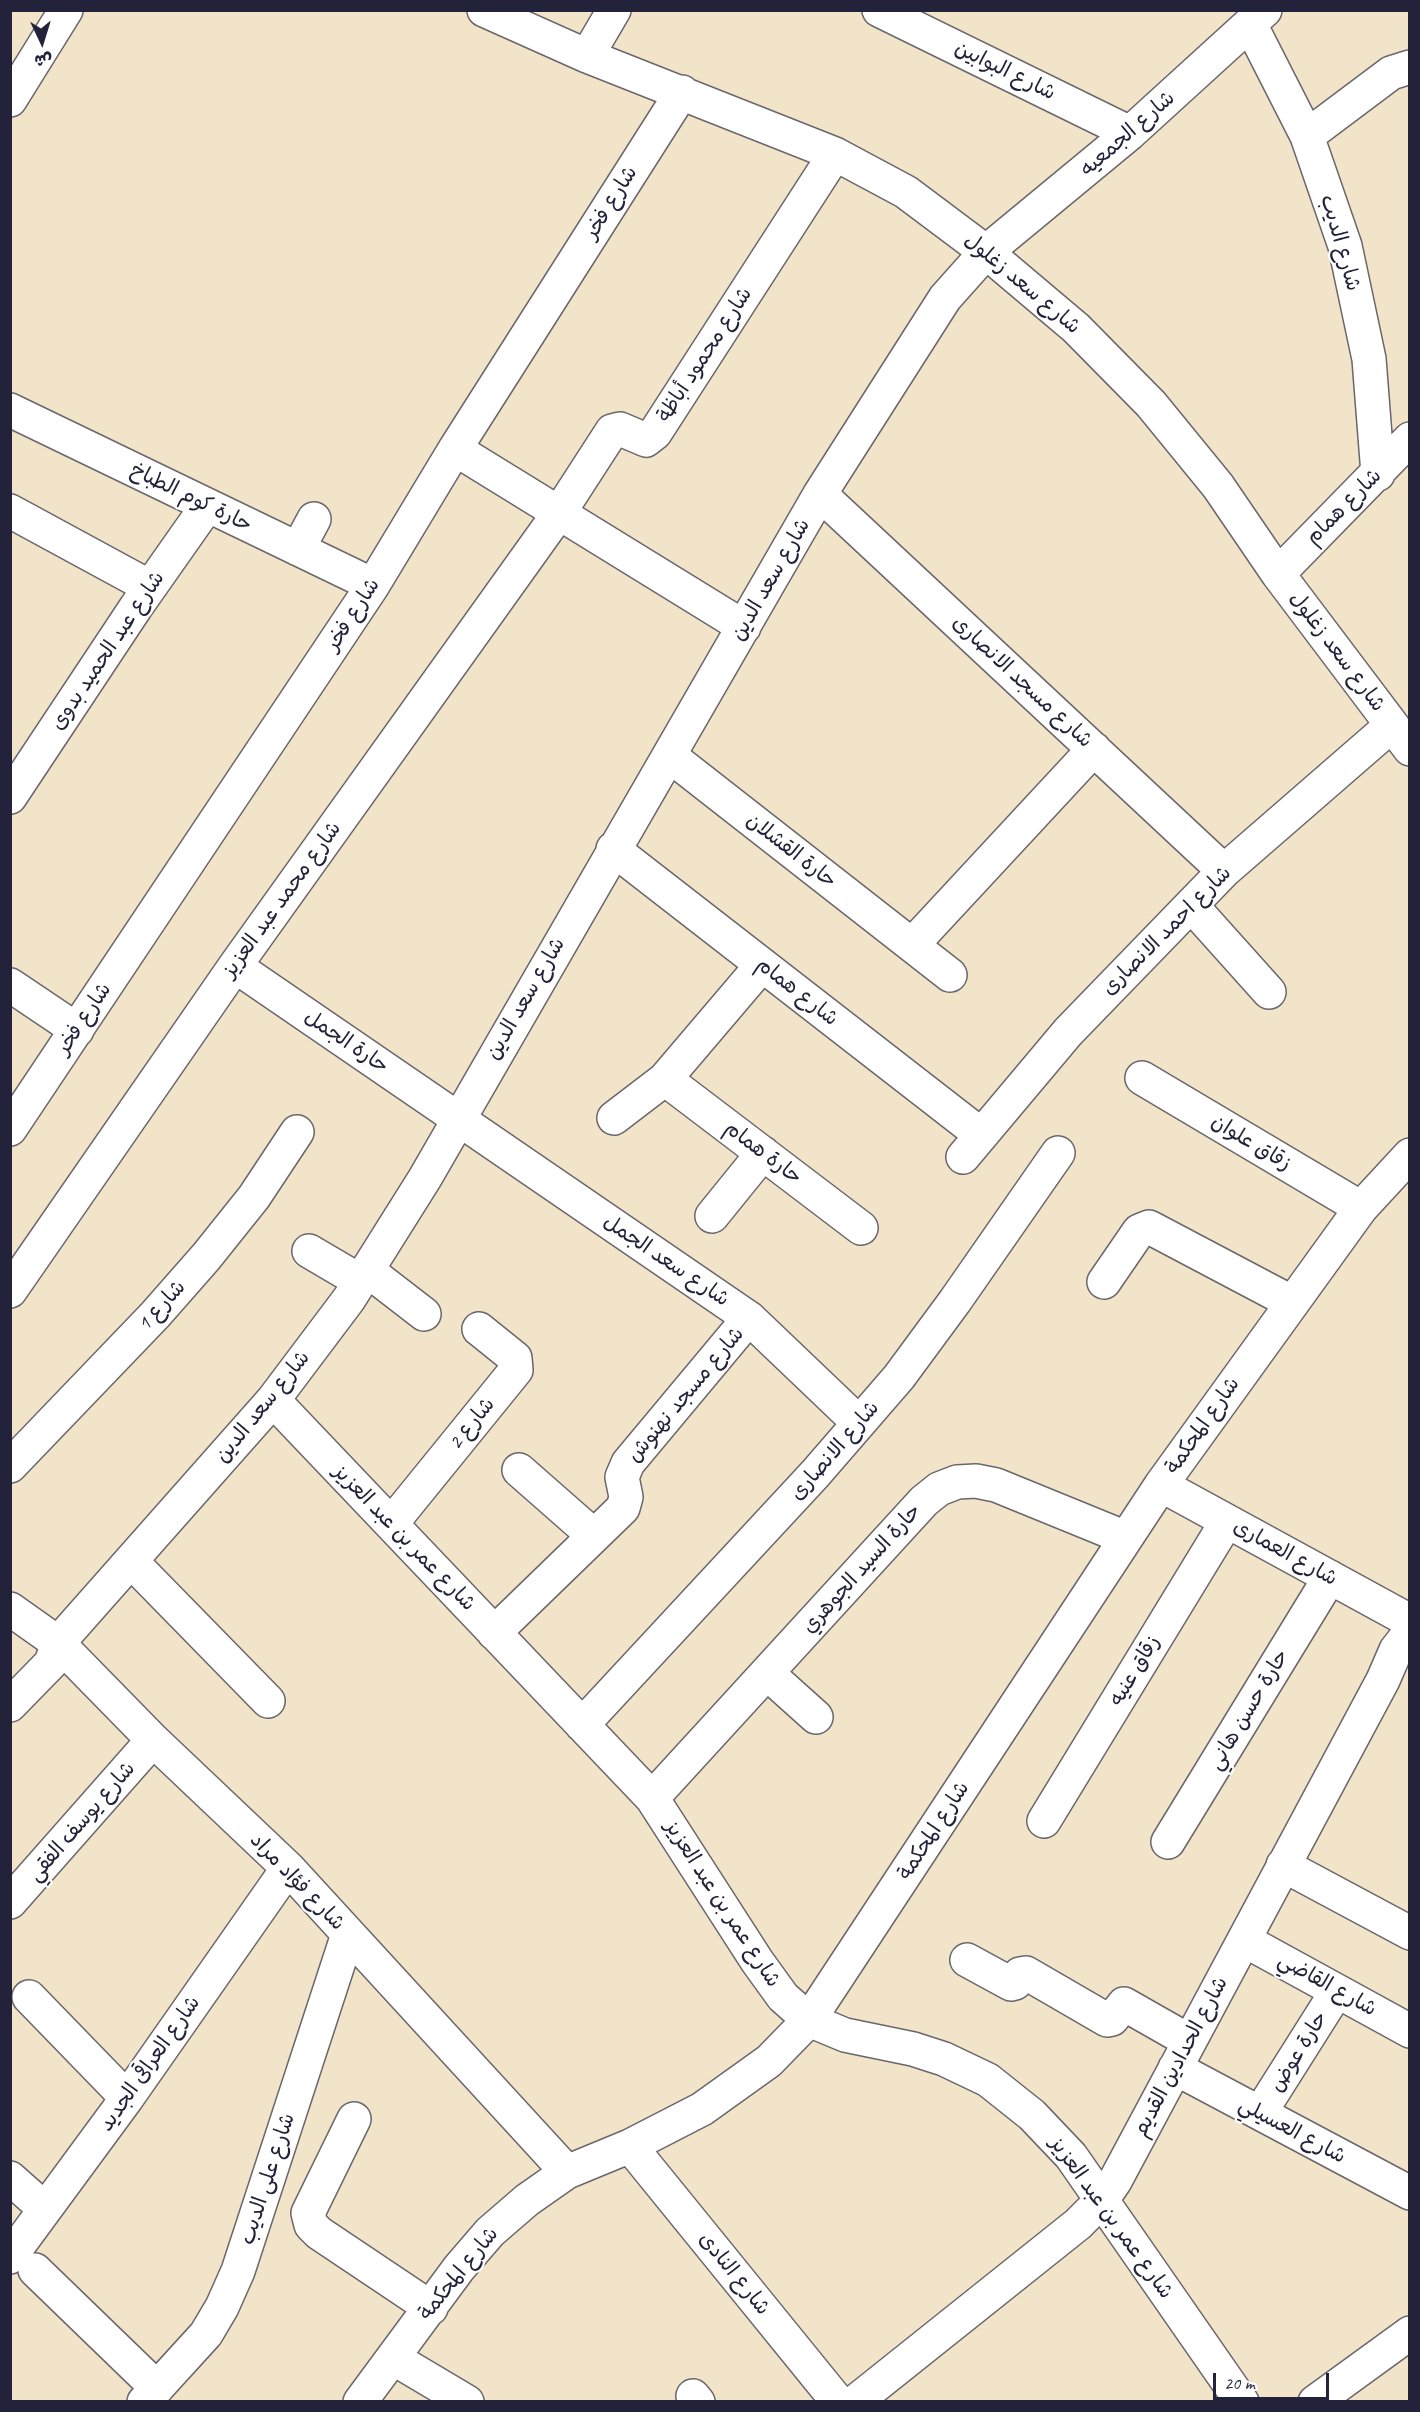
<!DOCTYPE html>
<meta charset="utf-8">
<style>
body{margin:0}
#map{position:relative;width:1420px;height:2412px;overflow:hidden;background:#f1e4c8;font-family:Caveat,"Playpen Sans Arabic",sans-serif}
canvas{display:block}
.frame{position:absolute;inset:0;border:12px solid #22223b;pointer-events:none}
.north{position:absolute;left:12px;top:12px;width:60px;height:60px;-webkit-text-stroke:4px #fff;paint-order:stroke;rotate:176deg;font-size:16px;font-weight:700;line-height:24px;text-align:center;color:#22223b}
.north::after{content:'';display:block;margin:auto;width:21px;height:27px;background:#22223b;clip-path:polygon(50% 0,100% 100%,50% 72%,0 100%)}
.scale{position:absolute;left:1213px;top:2373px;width:116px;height:27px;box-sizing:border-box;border:3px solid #22223b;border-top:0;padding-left:8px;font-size:18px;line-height:21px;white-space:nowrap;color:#22223b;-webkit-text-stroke:4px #fff;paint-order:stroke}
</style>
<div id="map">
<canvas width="1420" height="2412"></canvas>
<div class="frame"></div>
<div class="north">ش</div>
<div class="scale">20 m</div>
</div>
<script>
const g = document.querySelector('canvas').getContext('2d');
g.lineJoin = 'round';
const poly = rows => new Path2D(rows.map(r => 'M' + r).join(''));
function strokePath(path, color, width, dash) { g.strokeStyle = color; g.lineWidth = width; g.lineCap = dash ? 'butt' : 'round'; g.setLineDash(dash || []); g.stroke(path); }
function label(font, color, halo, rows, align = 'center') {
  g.font = font + ' Caveat,"Playpen Sans Arabic",sans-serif'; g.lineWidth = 4.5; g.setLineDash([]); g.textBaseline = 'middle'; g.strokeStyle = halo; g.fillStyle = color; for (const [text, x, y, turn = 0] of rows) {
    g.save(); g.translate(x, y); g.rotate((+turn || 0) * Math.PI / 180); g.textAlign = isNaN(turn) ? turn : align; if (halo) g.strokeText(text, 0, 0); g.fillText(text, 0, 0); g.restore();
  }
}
const minor = poly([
 [484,10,587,56,835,154,906,192,986,252,1076,328,1151,404,1218,486,1278,574,1410,749],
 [879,10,1130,133],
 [1251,26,1307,136,1345,246,1369,359,1378,474],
 [587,56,614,10],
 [10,100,66,10],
 [1307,136,1391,73,1410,67],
 [10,410,373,585],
 [455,449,744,627],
 [820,494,1224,871],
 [10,511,150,587],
 [298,549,314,519],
 [1278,574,1410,439],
 [670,756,950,975],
 [10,797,136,607,207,506],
 [613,849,980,1134],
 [1191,905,1269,992],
 [912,945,1094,749],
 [235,966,749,1318,859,1423],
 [10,985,77,1030],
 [1142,1078,1361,1208],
 [665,1079,861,1228],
 [614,1118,665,1079,762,965],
 [10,1129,373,585,455,449,682,92],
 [963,1157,1068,1032,1224,871,1392,725],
 [712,1216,763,1153],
 [309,1251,360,1281],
 [367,1270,424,1314],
 [1104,1282,1139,1231,1149,1227,1291,1302],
 [10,1291,235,966,559,513,612,431,620,429,646,440,655,433,835,154],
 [273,1400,652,1798,757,1961,783,1997,809,2020,845,2035,913,2049,944,2059,988,2080,1032,2115,1071,2156,1242,2402],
 [10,1466,155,1315,206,1257,254,1197,297,1132],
 [519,1470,593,1535],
 [1161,1485,1410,1621],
 [391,1524,516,1370,515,1358,479,1329],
 [131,1561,268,1701],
 [10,1609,58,1643,153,1740,288,1868,567,2172],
 [494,1633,623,1508,626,1497,622,1477,628,1463,749,1318],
 [767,1673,816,1717],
 [10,1705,51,1663,58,1643,273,1400,349,1299,425,1178,820,494,945,298,986,252,1130,133,1265,10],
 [582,1725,815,1474,899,1377,955,1301,1058,1153],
 [652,1798,924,1501,939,1489,957,1482,976,1481,996,1485,1126,1538],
 [1044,1821,1227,1521],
 [1168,1842,1330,1577],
 [1283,1865,1410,1933],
 [10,1902,153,1740],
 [1244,1940,1410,2031],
 [967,1960,1011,1984,1015,1983,1020,1974,1026,1973,1107,2020,1112,2019,1124,2004,1189,2041],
 [29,1997,127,2098],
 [1175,2068,1410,2193],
 [1260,2113,1337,1991],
 [354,2119,308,2213,311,2225,319,2233,431,2308],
 [630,2146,838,2402],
 [10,2178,45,2209],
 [10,2257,127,2098,288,1868],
 [35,2270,157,2388],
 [393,2358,467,2402],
 [693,2396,698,2402],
 [144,2402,206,2334,222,2307,238,2271,348,1934],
 [360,2402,459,2268,490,2232,527,2200,567,2172,630,2146,702,2109,769,2061,809,2020,1161,1485,1361,1208,1410,1155],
 [855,2402,1078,2224,1102,2200,1115,2181,1383,1680,1396,1650,1410,1632]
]);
const tertiary = poly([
 [1315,2402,1410,2333]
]);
const streetNames = [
 ["شارع البوابين",1005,71,26],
 ["شارع الجمعيه",1128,134,-41],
 ["شارع فخر",611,203,-58],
 ["شارع الديب",1340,243,74],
 ["شارع سعد زغلول",1022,284,40],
 ["شارع محمود أباظة",705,355,-57],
 ["حارة كوم الطباخ",191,498,26],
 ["شارع همام",1344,507,-45],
 ["شارع سعد الدين",771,580,-60],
 ["شارع فخر",353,615,-57],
 ["شارع عبد الحميد بدوى",108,651,-56],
 ["شارع سعد زغلول",1337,652,53],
 ["شارع مسجد الانصارى",1022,682,43],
 ["حارة القشلان",791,851,38],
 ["شارع محمد عبد العزيز",282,900,-54],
 ["شارع احمد الانصارى",1167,931,-45],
 ["شارع همام",797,992,38],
 ["شارع سعد الدين",526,999,-60],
 ["شارع فخر",84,1019,-56],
 ["حارة الجمل",346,1042,34],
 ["زقاق علوان",1251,1143,31],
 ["حارة همام",763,1153,37],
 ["شارع سعد الجمل",666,1261,34],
 ["شارع 1",162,1306,-48],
 ["شارع مسجد نهنوش",686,1395,-50],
 ["شارع سعد الدين",263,1407,-51],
 ["شارع 2",472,1424,-51],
 ["شارع المحكمة",1203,1426,-55],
 ["شارع الانصارى",835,1451,-49],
 ["شارع عمر بن عبد العزيز",404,1538,46],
 ["شارع العمارى",1285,1553,29],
 ["حارة السيد الجوهري",862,1569,-48],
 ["زقاق عنيه",1135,1671,-59],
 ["حارة حسن هاني",1249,1710,-59],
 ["شارع يوسف الفقي",82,1822,-49],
 ["شارع المحكمة",934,1831,-57],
 ["شارع فؤاد مراد",297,1882,46],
 ["شارع عمر بن عبد العزيز",722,1904,57],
 ["شارع القاضي",1327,1985,29],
 ["حارة عوض",1299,2052,-58],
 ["شارع الحدادين القديم",1181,2057,-62],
 ["شارع العراقى الجديد",150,2064,-55],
 ["شارع العسيلي",1292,2131,28],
 ["شارع على الديب",268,2179,-72],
 ["شارع عمر بن عبد العزيز",1111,2218,54],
 ["شارع المحكمة",459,2274,-51],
 ["شارع النادى",734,2274,51]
];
strokePath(minor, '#6a666c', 36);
strokePath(tertiary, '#6a666c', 36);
strokePath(minor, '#fff', 33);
strokePath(tertiary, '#fff', 33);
label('21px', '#22223b', '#fff', streetNames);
</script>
